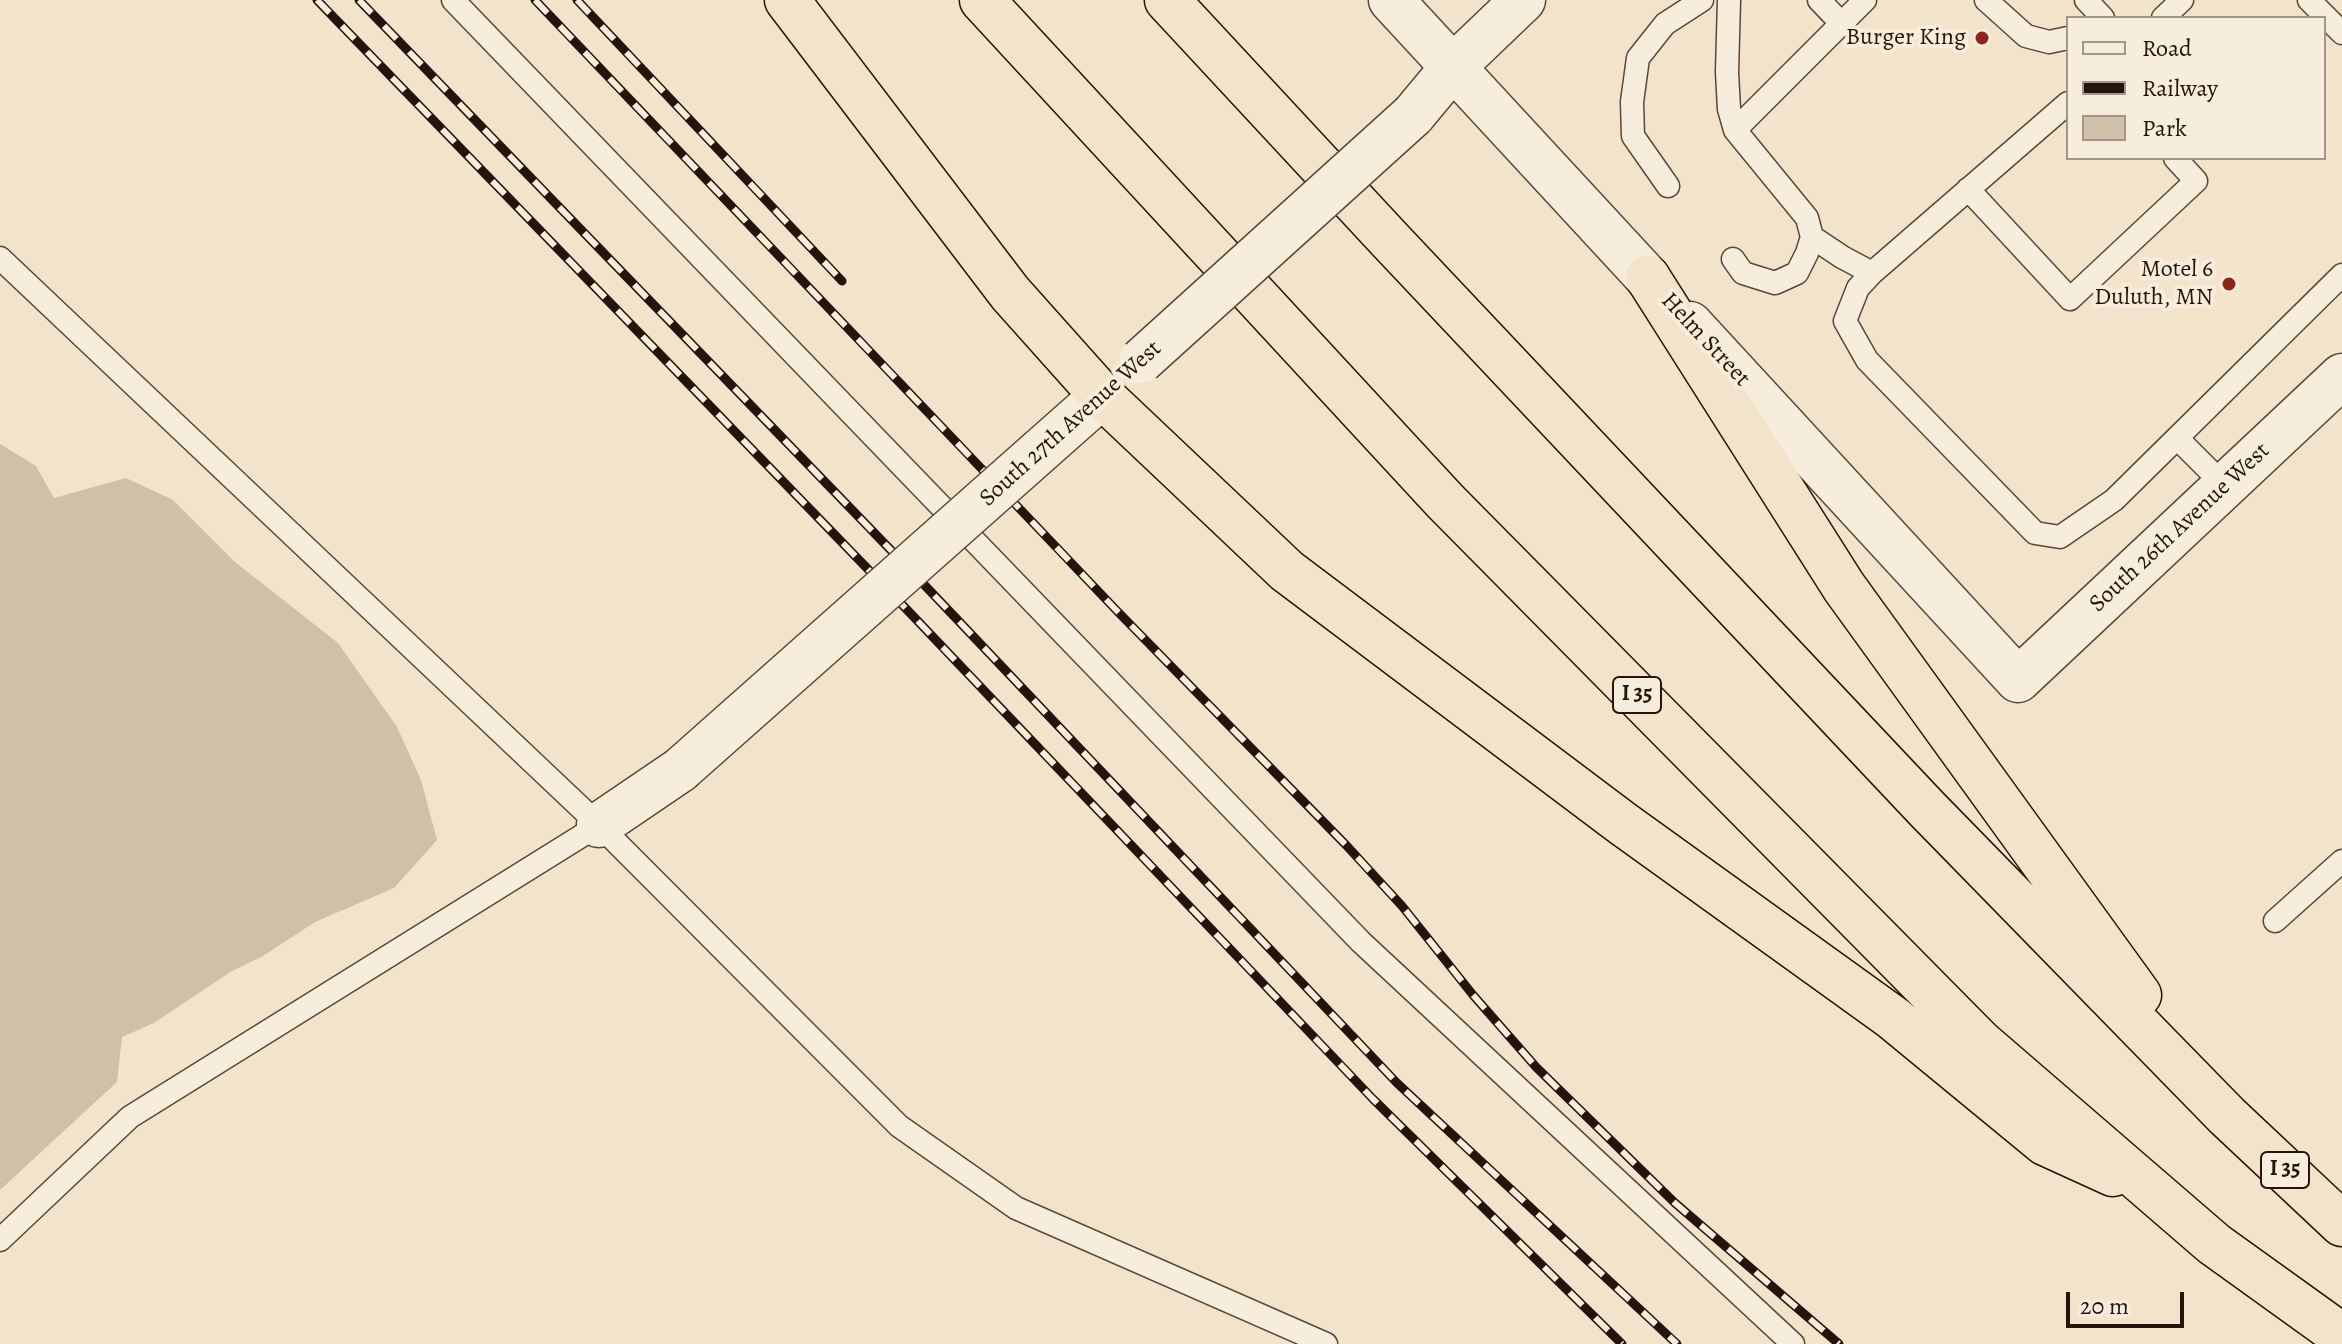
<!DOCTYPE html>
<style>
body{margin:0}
#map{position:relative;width:2342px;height:1344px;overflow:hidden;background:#f3e3cb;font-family:Alegreya,serif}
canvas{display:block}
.legend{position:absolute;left:2066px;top:16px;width:260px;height:144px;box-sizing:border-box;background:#f7eddd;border:2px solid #a39689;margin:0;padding:10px 14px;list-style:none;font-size:24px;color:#24140b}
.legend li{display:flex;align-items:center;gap:16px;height:40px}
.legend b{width:40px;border:2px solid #a39689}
.scale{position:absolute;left:2066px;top:1292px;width:118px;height:36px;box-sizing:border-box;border:4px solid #24140b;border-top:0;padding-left:10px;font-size:24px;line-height:28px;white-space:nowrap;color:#24140b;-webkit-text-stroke:6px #f7eddd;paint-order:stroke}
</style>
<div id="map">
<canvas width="2342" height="1344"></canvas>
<ul class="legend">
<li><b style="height:10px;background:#f7eddd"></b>Road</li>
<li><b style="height:10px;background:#24140b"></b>Railway</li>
<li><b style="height:22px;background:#d0c0aa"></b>Park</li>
</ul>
<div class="scale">20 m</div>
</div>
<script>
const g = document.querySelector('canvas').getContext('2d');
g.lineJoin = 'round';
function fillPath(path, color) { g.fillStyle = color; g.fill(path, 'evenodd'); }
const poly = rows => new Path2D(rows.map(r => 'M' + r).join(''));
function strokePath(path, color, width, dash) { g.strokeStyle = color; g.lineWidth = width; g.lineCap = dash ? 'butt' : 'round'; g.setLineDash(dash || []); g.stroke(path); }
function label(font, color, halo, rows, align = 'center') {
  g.font = font + ' Alegreya,serif'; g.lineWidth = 8; g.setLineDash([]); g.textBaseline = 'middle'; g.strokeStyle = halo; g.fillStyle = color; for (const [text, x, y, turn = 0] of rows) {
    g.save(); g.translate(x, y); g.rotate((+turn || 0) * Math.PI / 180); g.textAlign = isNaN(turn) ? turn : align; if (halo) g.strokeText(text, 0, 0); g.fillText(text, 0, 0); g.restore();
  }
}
const green = poly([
 [0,444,36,466,54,498,126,478,173,500,235,562,338,643,397,727,421,780,437,840,394,888,315,922,263,956,232,971,154,1023,122,1037,117,1082,0,1190]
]);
const service = poly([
 [453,0,1361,942,1793,1344],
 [1729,0,1727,72,1729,109,1735,130],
 [1819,0,1841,23],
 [1986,0,2026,36,2049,42,2068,38],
 [2086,0,2103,18],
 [2309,0,2342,33],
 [2163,18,2182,0],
 [2068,103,1872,273,1858,288,1845,321,1867,360,2035,533,2060,537,2114,500,2342,275],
 [1668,186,1633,136,1632,102,1638,58,1665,24,1702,0],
 [1968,189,2070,299,2196,181,2175,158],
 [1812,237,1842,257,1872,273],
 [0,258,599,825,899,1126,1016,1208,1326,1344],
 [1733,259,1743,273,1775,283,1797,273,1807,253,1812,237,1807,218,1735,130,1865,0],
 [2177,438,2225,486],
 [2275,921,2342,861],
 [0,1240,130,1117,599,825]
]);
const minor = poly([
 [1690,324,2018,680,2342,376],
 [1041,450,1102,396],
 [599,825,680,770]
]);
const tertiary = poly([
 [1391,0,1648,278],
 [1413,115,1453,67,1523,0]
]);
const motorway = poly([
 [787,0,1010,293,1102,396,1287,571,1622,823,1893,1018,2045,1143,2113,1174],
 [982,0,1445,501,1980,1042,2214,1244,2342,1336],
 [1167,0,1389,239,1927,809,2227,1116,2342,1224],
 [1648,278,1844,587,2139,995]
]);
const rail = poly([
 [317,0,892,594,1373,1099,1622,1344],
 [359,0,914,574,1397,1083,1677,1344],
 [535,0,1119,613,1346,845,1402,906,1473,995,1536,1067,1675,1203,1839,1344],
 [577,0,842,281]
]);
const minorBridge = poly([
 [680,770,1041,450]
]);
const tertiaryBridge = poly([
 [1141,361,1413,115]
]);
const markers = [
 [1982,38,8,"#8f2418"],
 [2229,284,8,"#8f2418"]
];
const shields = [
 [1637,695,48],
 [2285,1170,48]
];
const shieldNames = [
 ["I 35",1637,695],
 ["I 35",2285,1170]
];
const poiNames = [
 ["Burger King",1966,38],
 ["Motel 6",2213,270],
 ["Duluth, MN",2213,298]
];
const streetNames = [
 ["Helm Street",1705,340,47],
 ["South 27th Avenue West",1071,424,-42],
 ["South 26th Avenue West",2180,528,-43]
];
fillPath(green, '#d0c0aa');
strokePath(service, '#58483b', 25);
strokePath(minor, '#58483b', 47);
strokePath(tertiary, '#58483b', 47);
strokePath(motorway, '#24140b', 47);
strokePath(service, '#f7eddd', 22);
strokePath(minor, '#f7eddd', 44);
strokePath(tertiary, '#f7eddd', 44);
strokePath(motorway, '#f3e3cb', 44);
strokePath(rail, '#24140b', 9);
strokePath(rail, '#f7eddd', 6, [18]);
strokePath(minorBridge, '#58483b', 47, []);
strokePath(tertiaryBridge, '#58483b', 47, []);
strokePath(minorBridge, '#f7eddd', 44);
strokePath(tertiaryBridge, '#f7eddd', 44);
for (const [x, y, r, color] of markers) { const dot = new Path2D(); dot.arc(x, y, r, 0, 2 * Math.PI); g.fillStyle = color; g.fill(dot); strokePath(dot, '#f7eddd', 3); }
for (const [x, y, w] of shields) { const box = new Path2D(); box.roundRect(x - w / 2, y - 18, w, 36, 6); g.fillStyle = '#f7eddd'; g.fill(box); strokePath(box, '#24140b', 2); }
label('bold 22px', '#24140b', null, shieldNames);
label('24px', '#24140b', '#f7eddd', poiNames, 'right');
label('24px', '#24140b', '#f7eddd', streetNames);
</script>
